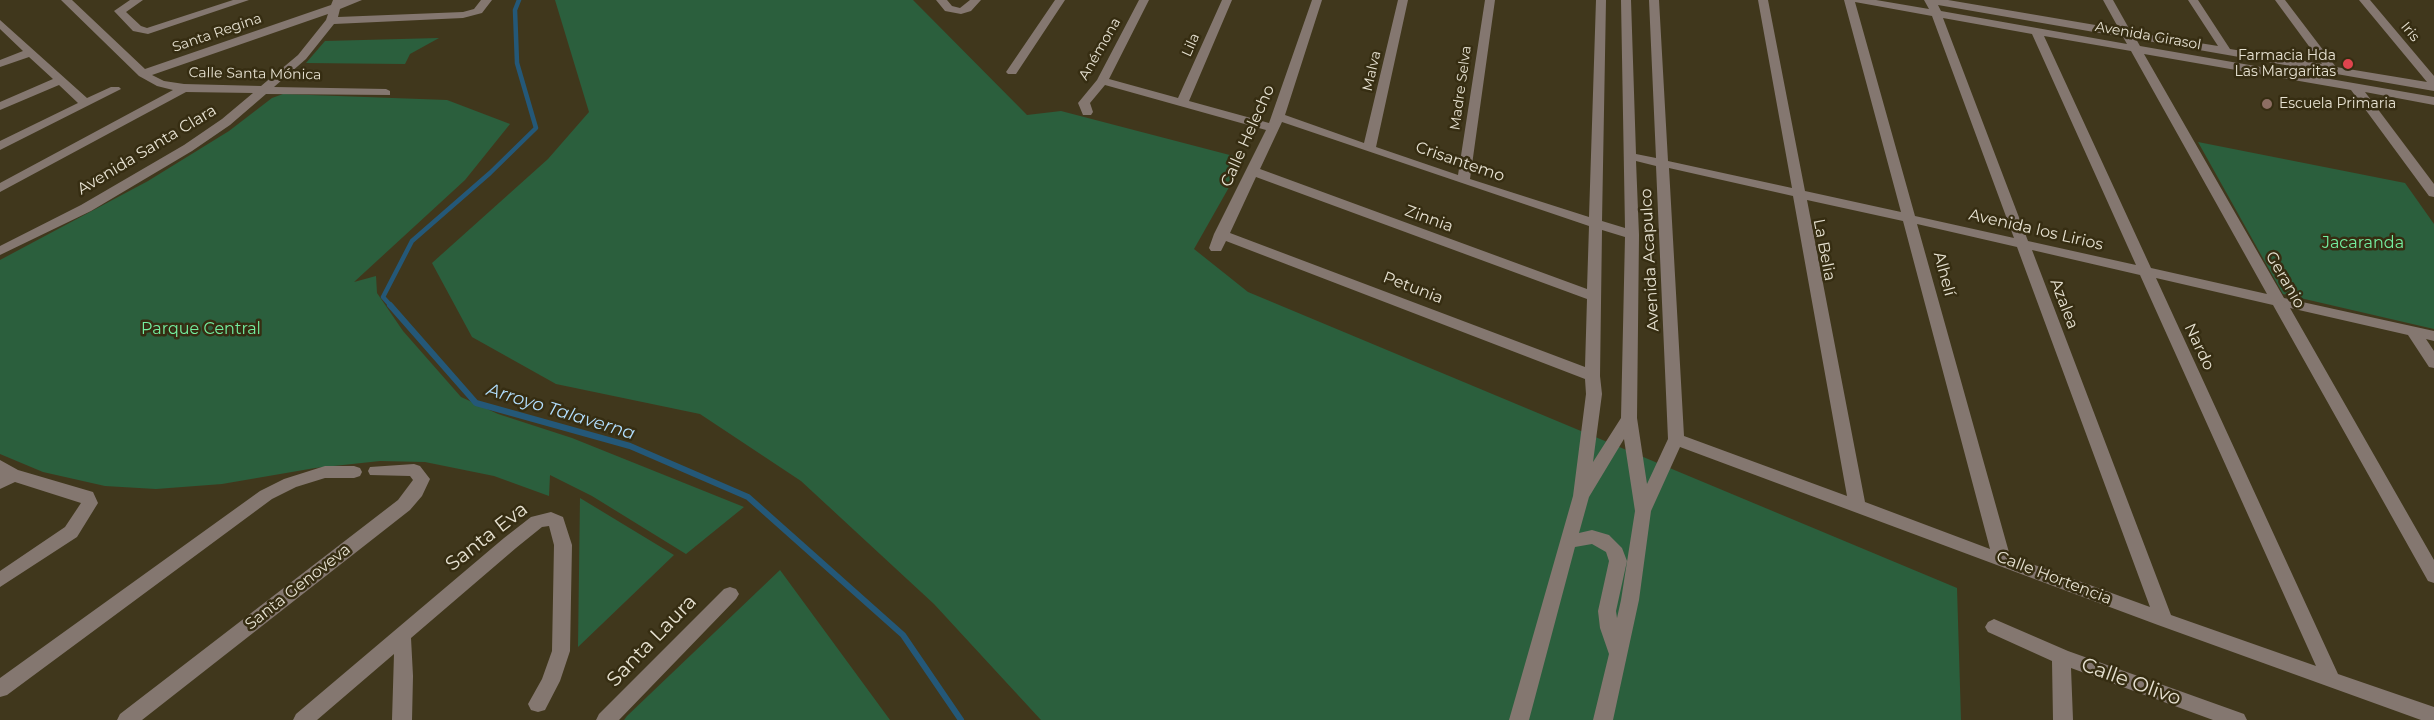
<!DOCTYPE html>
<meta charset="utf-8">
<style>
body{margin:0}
canvas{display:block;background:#40371c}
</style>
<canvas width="2434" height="720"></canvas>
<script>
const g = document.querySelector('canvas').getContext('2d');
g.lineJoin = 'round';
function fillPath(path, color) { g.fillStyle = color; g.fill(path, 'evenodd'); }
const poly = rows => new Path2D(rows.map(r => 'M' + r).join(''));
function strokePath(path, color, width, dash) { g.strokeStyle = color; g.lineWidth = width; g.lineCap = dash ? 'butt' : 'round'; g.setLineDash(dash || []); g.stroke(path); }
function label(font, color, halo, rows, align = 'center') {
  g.font = font + ' Montserrat,sans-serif'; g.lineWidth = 5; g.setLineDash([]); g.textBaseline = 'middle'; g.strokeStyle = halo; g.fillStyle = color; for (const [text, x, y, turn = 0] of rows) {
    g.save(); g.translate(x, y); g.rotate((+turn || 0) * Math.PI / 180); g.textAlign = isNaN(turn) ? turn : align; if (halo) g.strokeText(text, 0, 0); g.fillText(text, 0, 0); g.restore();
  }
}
const green = poly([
 [555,0,913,0,1027,115,1061,111,1245,159,1194,249,1248,292,1957,588,1961,720,1041,720,934,604,801,481,700,414,556,384,472,337,432,263,548,159,589,112],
 [439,38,410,54,405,64,306,63,325,41],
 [283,94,447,100,510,124,465,180,354,282,376,276,377,293,403,331,461,397,498,414,572,438,744,507,686,554,592,496,550,475,549,496,494,476,425,462,380,461,315,468,222,484,156,489,105,486,43,472,0,454,0,260,148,181,229,131,272,98],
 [2198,142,2405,183,2434,224,2434,329,2283,294],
 [580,498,674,555,578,647],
 [780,570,890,720,624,720,627,716]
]);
const streamFar1 = poly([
 [392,307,383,297,412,241,490,173,536,128,517,63,515,10,519,0]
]);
const stream = poly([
 [390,305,476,403,630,446,748,497,903,635,961,720]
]);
const minor = poly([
 [61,0,72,0,145,69,331,5,333,0,362,0,340,9,338,17,463,12,474,9,481,0,492,0,482,13,463,18,334,24,306,59,274,87,386,89,390,91,390,95,266,94,230,125,192,151,91,211,0,255,0,246,81,205,184,145,222,119,253,93,186,92,0,192,0,183,173,90,157,86,139,76,61,0],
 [328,14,326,20,298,55,261,86,184,84,164,81,152,75,328,14],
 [130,0,143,0,126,12,141,26,147,28,233,0,249,0,148,34,133,31,114,11,130,0],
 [936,0,947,0,952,6,960,8,970,0,981,0,971,11,961,14,945,11,936,0],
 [1055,0,1065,0,1016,74,1008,74,1006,72,1055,0],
 [1139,0,1149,0,1109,79,1178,98,1222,0,1232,0,1189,101,1269,123,1312,0,1322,0,1285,115,1364,143,1398,0,1408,0,1376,147,1458,175,1485,0,1495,0,1470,179,1589,217,1596,0,1606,0,1602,221,1625,228,1621,0,1631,0,1636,154,1656,158,1649,0,1659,0,1668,161,1792,188,1758,0,1768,0,1805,191,1901,212,1844,0,1876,0,1929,9,1924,0,1948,0,2119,29,2103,0,2113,0,2131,32,2218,46,2188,0,2198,0,2230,49,2322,64,2275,0,2285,0,2336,67,2427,82,2359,0,2370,0,2434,76,2434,91,2136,39,2140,46,2434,97,2434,105,2365,92,2434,184,2434,197,2429,196,2351,90,2144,54,2284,298,2434,331,2434,341,2426,339,2434,351,2434,368,2429,367,2408,335,2290,308,2434,560,2434,583,2428,581,2273,305,2156,278,2338,674,2434,707,2434,720,2421,720,2158,625,1680,447,1651,511,1639,600,1613,720,1593,720,1609,654,1600,628,1598,611,1609,561,1606,552,1592,544,1575,547,1529,720,1509,720,1573,496,1586,394,1585,379,1226,241,1221,251,1211,251,1209,248,1214,234,1266,130,1105,85,1090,103,1093,112,1091,115,1083,115,1078,103,1097,80,1139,0],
 [1855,2,1932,16,2014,238,1915,216,1855,2],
 [1938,5,2123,37,2127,44,1941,11,1938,5],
 [1943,18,2032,34,2136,265,2028,241,1943,18],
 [2044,36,2131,51,2267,294,2151,268,2044,36],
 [1282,122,1589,226,1587,289,1260,169,1282,122],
 [1636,161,1656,166,1668,439,1647,484,1637,418,1639,235,1636,161],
 [1669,168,1793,196,1847,496,1684,436,1669,168],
 [1256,177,1587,299,1585,367,1230,233,1256,177],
 [1807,200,1903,221,1990,549,1865,502,1807,200],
 [1917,224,2017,247,2150,607,2010,556,1917,224],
 [1602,230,1625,237,1621,418,1593,462,1602,394,1600,376,1602,230],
 [2032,250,2140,275,2316,666,2171,615,2032,250],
 [1624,439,1635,511,1621,600,1617,618,1616,611,1627,561,1622,548,1609,535,1592,530,1579,533,1589,497,1624,439],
 [0,20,87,98,111,87,119,87,121,89,0,150,0,141,78,103,59,85,0,110,0,102,53,79,29,57,0,67,0,60,23,51,0,29,0,20],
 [0,460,18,470,93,492,98,503,77,537,0,587,0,571,65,527,81,503,15,482,0,489,0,460],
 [414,464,420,466,430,479,422,496,410,510,142,720,117,720,120,714,398,500,413,480,410,476,370,475,368,471,370,467,414,464],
 [325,466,354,466,360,468,362,472,360,476,354,478,325,478,296,487,272,499,7,695,0,697,0,678,260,491,284,479,325,466],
 [551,512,563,517,572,545,570,651,560,681,545,710,538,712,531,710,528,704,542,679,552,651,554,545,549,526,542,527,516,548,411,638,413,676,412,720,392,720,394,654,317,720,293,720,296,714,504,538,531,517,551,512],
 [730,587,736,589,739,594,736,599,619,720,596,720,599,714,724,589,730,587],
 [1994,619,2068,651,2244,714,2247,720,2213,720,2071,668,2073,720,2053,720,2052,661,1988,632,1985,627,1988,622,1994,619]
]);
const markers = [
 [2348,64,6,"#e0444e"],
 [2267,104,6,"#8d6e63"]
];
const farStreetnames = [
 ["Iris",2410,32,50],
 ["Santa Regina",217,33,-19],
 ["Avenida Girasol",2148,36,10],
 ["Lila",1191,45,-66],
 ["Anémona",1100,49,-60],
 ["Malva",1372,71,-77],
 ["Calle Santa Mónica",255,74,1],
 ["Madre Selva",1461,88,-82]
];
const farPoinames = [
 ["Farmacia Hda",2336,56],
 ["Las Margaritas",2336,72],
 ["Escuela Primaria",2279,104,"left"]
];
const streetNames = [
 ["Calle Helecho",1248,136,-66],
 ["Avenida Santa Clara",147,150,-31],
 ["Crisantemo",1460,162,19],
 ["Zinnia",1429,219,20],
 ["Avenida los Lirios",2036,230,13],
 ["La Belia",1824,250,79],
 ["Avenida Acapulco",1650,260,-93],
 ["Alhelí",1944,274,75],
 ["Geranio",2285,280,60],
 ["Petunia",1413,288,21],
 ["Azalea",2064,304,69],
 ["Nardo",2199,347,65],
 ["Calle Hortencia",2054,578,21],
 ["Santa Genoveva",298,587,-38]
];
const parkNames = [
 ["Jacaranda",2363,243],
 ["Parque Central",201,329]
];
const waterNames = [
 ["Arroyo Talaverna",561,412,17]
];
const nearStreetnames = [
 ["Santa Eva",487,537,-38],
 ["Santa Laura",652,641,-46],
 ["Calle Olivo",2131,682,20]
];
fillPath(green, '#2b5f3d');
strokePath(streamFar1, '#245878', 4.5);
strokePath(stream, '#245878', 6);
fillPath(minor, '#847770');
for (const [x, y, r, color] of markers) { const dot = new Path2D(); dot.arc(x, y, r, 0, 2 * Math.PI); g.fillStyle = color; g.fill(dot); strokePath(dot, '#362d12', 2); }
label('14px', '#e7e2d2', '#362d12', farStreetnames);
label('14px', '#e7e2d2', '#362d12', farPoinames, 'right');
label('16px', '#e7e2d2', '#362d12', streetNames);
label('16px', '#74efa0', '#362d12', parkNames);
label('italic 18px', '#b1ddfc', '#362d12', waterNames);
label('20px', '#e7e2d2', '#362d12', nearStreetnames);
</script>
